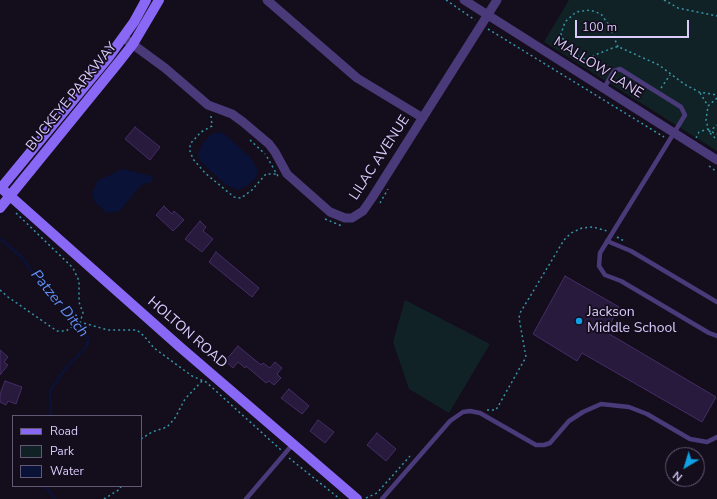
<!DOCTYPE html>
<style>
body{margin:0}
#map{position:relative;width:717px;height:499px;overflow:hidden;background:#130d1c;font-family:"Nunito Sans",sans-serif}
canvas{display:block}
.legend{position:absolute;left:12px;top:415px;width:130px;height:72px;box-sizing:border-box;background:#130d1c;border:1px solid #635976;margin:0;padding:5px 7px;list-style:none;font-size:12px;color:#dbcbfc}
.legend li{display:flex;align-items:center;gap:8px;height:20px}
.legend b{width:20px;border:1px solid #635976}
.north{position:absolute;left:665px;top:447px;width:40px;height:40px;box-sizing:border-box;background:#130d1c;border:1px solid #635976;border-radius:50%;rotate:218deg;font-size:11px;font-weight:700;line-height:16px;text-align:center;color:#dbcbfc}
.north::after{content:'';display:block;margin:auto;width:14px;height:18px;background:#0ea2e5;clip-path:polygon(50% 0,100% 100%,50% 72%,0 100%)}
.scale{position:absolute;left:575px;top:20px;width:114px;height:18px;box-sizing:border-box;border:2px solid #dbcbfc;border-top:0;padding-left:5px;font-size:12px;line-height:14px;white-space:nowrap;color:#dbcbfc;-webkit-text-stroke:3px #130d1c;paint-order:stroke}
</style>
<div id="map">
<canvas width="717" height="499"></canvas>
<ul class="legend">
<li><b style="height:5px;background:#8a68f6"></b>Road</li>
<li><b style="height:11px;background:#102226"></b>Park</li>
<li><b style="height:11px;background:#0b1237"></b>Water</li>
</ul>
<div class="north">N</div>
<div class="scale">100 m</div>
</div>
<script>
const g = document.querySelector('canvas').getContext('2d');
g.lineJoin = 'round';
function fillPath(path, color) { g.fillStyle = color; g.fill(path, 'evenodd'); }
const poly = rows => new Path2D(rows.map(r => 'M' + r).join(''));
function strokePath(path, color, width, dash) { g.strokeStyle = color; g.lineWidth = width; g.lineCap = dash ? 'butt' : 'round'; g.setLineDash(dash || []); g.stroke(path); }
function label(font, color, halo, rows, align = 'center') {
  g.font = font + ' "Nunito Sans",sans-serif'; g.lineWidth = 3.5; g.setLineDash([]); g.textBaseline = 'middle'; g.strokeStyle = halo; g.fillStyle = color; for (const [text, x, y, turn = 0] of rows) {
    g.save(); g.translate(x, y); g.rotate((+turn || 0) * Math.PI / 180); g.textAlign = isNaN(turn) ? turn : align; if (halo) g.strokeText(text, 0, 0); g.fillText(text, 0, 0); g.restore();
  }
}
const green = poly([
 [569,0,717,0,717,151,544,42],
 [405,300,490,344,449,413,409,389,393,342]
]);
const water = poly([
 [222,132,250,157,258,170,256,178,247,186,238,190,226,185,200,161,198,154,203,143,211,134],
 [123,169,152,176,153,179,152,182,143,184,136,191,120,211,107,213,94,201,92,194,97,181]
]);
const stream = poly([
 [0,239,22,257,42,286,65,308,89,339,86,347,66,368,50,391,51,416],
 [45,486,55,499]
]);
const building = poly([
 [135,127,160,147,150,160,125,139,135,127],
 [164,206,172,214,174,211,184,220,173,231,156,215,164,206],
 [200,221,206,227,203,231,213,239,202,252,185,239,200,221],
 [216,252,259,288,252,297,209,262,216,252],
 [565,276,619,307,606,332,716,397,702,422,582,353,577,361,533,334,565,276],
 [238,346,261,365,263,363,270,368,275,362,282,368,277,374,281,378,274,385,269,381,266,383,246,366,245,368,238,362,233,368,225,361,238,346],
 [0,350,8,357,4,362,8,365,0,375,0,350],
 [5,381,22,387,16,404,8,401,6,405,0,402,0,394,5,381],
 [289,389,309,406,302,414,281,398,289,389],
 [318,420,334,432,325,443,310,431,318,420],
 [377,433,396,449,386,461,367,445,377,433]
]);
const path = poly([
 [446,0,475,20],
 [664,0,678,8,717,16],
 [488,29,664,137],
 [618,47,609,25,601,14,590,10,576,12,565,22,561,34,565,44,573,54,585,59,615,47,618,47,621,48,659,65,684,84,699,92,717,95],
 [661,88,670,75],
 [700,93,708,106],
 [717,98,708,106,706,120,709,132,717,140],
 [211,116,212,126,201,132,190,144,190,151,193,159,205,173,234,197,241,198,252,190,266,174,276,174],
 [709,132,717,125],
 [712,132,717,134],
 [696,138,699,132,708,129],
 [250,140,265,154],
 [267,157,279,178],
 [709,166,717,172],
 [380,203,388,189],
 [16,213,73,268,79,281,79,302,83,313,80,322,108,330,137,330,144,336,154,348,192,376,206,382,281,450],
 [325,219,342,226],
 [617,237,624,241],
 [0,290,8,297,57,331,66,331,79,322],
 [487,410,496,410,526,357,519,318,520,313,564,240,571,233,582,228,593,227,607,231],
 [141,439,152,432,167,427,175,418,185,399,202,381],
 [289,458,340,499],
 [366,498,377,493,410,456],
 [104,499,120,489,121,486]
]);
const lane = poly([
 [604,88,614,71,620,69,681,107,685,115,600,253,599,266,605,275,621,281,709,333,717,336],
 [607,241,631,251,717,302],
 [246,499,293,444],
 [382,499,450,421,463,412,470,411,480,413,536,445,544,445,550,443,569,421,583,412,601,404,629,407,647,414,690,439,707,442,717,437]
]);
const street = poly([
 [267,0,357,78,423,118],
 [464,0,717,160],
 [124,38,165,68,208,105,232,114,243,122,269,144,275,152,287,174,330,212,345,218,352,218,363,211,372,198,497,0]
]);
const secondary = poly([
 [0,187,180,347,357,499],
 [0,189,108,58,134,22,146,0],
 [0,208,118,63,133,44,159,0]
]);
const markers = [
 [579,321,4,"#0ea2e5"]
];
const streetNames = [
 ["MALLOW LANE",598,68,32],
 ["BUCKEYE PARKWAY",72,97,-51],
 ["LILAC AVENUE",380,158,-57],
 ["HOLTON ROAD",187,333,41]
];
const poiNames = [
 ["Jackson",587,313],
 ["Middle School",587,329]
];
const waterNames = [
 ["Patzer Ditch",59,304,51]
];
fillPath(green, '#102226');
fillPath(water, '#0b1237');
strokePath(stream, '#0b1237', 2.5);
fillPath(building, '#281a3c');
strokePath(building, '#452d67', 1);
strokePath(path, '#3495a7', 1.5, [2, 3]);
strokePath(lane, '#4a3a79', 4.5);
strokePath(street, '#4a3a79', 9);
strokePath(secondary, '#8a68f6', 10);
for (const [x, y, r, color] of markers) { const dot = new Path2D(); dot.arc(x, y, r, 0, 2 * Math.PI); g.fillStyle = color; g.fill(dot); strokePath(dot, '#130d1c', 1.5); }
label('14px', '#dbcbfc', '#130d1c', streetNames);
label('14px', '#dbcbfc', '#130d1c', poiNames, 'left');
label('italic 15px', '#6090f5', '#130d1c', waterNames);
</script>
